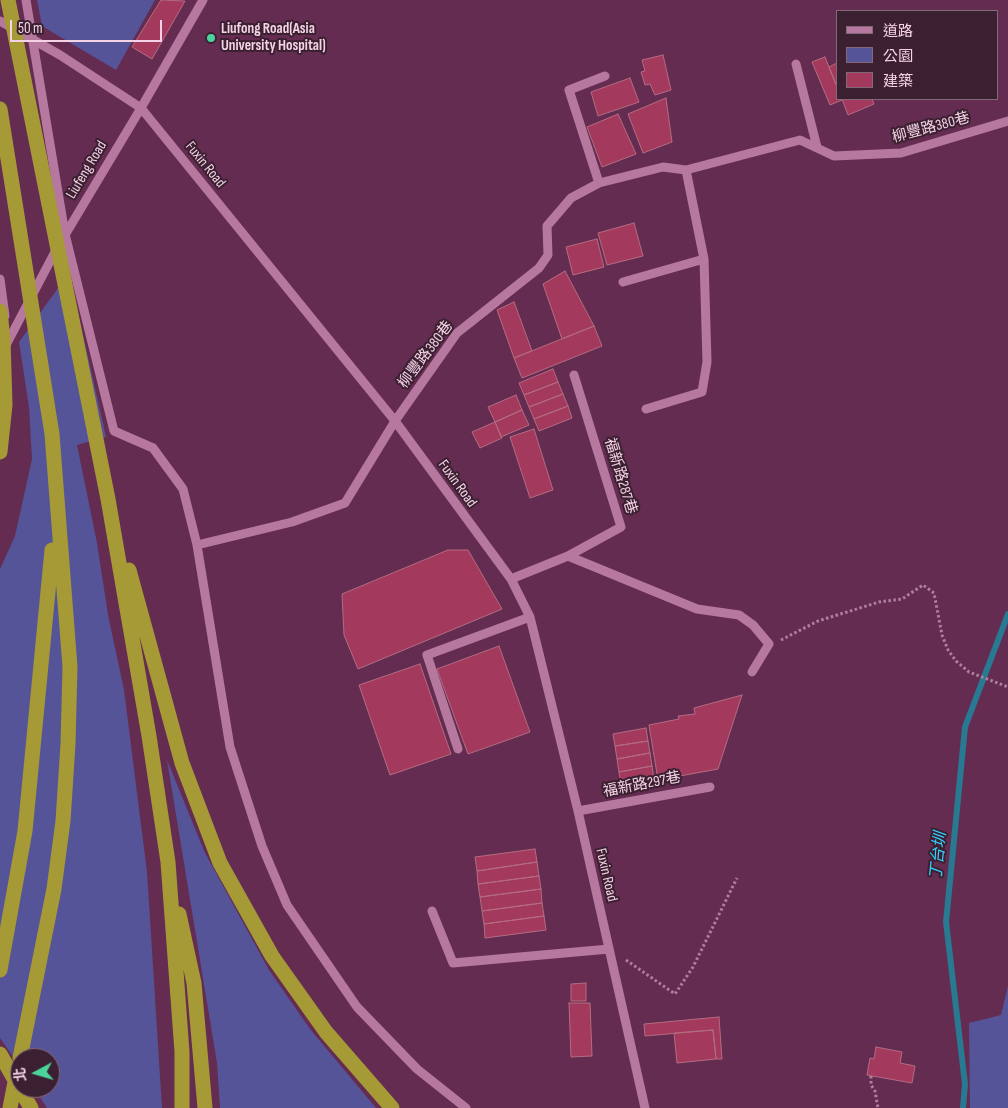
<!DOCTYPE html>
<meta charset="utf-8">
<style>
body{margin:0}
#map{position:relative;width:1008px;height:1108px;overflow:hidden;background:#652c51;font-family:"Sofia Sans Condensed","Noto Sans TC",sans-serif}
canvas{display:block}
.legend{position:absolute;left:836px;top:10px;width:162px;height:90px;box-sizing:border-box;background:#3a2030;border:1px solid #856779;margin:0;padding:6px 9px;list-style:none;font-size:15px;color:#f5d2e6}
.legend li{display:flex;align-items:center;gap:10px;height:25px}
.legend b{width:25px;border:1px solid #856779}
.north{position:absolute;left:10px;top:1048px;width:50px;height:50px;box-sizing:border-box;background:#3a2030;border:1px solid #856779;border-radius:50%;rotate:264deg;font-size:14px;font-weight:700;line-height:20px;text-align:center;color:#f5d2e6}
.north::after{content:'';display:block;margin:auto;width:18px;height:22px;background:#4ad49c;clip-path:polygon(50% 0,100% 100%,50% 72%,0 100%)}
.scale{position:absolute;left:10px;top:20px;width:152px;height:22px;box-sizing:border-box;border:2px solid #f5d2e6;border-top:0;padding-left:6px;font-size:15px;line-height:18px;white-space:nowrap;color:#f5d2e6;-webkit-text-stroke:4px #3a2030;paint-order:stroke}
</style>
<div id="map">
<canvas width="1008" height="1108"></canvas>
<ul class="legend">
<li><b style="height:6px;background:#b7789f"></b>道路</li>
<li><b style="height:14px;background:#555498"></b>公園</li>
<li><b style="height:14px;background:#a33a5e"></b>建築</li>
</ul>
<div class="north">北</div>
<div class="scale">50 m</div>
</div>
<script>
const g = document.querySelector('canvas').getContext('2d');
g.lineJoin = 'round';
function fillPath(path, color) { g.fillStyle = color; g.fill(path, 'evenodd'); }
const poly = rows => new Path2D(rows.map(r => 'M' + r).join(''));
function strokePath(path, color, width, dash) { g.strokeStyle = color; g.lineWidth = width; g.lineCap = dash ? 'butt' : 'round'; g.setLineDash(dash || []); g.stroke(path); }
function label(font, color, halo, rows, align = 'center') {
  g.font = font + ' "Sofia Sans Condensed","Noto Sans TC",sans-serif'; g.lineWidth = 4; g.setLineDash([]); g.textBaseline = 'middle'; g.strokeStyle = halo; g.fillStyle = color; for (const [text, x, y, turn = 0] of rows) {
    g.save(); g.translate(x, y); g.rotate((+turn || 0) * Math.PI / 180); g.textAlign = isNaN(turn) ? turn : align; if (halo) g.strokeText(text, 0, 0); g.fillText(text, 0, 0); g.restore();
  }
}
const green = poly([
 [37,0,155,0,116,70,42,26],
 [69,273,106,437,77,445,97,543,108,615,124,690,147,872,162,1108,47,1108,34,1088,50,1088,50,1058,20,1058,20,1067,0,1038,0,569,15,536,32,459,29,407,19,342],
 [167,760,205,853,269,970,310,1029,376,1108,220,1108,217,1063],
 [1008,986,1008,1108,970,1108,969,1023,1001,1015]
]);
const stream = poly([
 [963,1108,965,1084,946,922,965,727,1008,614]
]);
const building = poly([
 [161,0,185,1,152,59,132,47,161,0],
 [663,55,671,90,655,95,650,84,645,85,641,72,645,71,642,60,663,55],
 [825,57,837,87,837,99,842,100,830,105,812,62,825,57],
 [837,63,837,87,829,67,837,63],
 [630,78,639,102,598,116,591,92,630,78],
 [666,98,672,142,643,153,628,114,666,98],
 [842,99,872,99,874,104,848,115,842,99],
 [618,114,636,154,602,167,587,127,618,114],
 [634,223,643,256,607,265,598,233,634,223],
 [597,239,604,267,573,275,566,247,597,239],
 [565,271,594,326,562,339,543,284,565,271],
 [514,302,532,351,514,358,497,310,514,302],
 [594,326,602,346,522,378,514,358,594,326],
 [553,369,558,382,524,395,519,383,553,369],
 [558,382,563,394,529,407,524,395,558,382],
 [563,394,568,406,534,419,529,407,563,394],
 [516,395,522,410,495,422,488,407,516,395],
 [568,406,572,418,539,431,534,419,568,406],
 [522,410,529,425,501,437,495,422,522,410],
 [495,422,502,438,480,448,472,432,495,422],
 [534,429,553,490,530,498,510,437,534,429],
 [448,550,468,550,502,609,358,669,344,635,342,594,448,550],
 [499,646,530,732,468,754,437,669,499,646],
 [420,664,451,754,390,775,359,685,420,664],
 [742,695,718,769,658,780,649,725,679,719,678,716,695,714,694,708,742,695],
 [646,728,648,741,615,746,613,734,646,728],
 [648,741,650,753,617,759,615,746,648,741],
 [650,753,652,766,619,772,617,759,650,753],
 [652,766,654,779,621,784,619,772,652,766],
 [535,849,537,862,477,871,475,857,535,849],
 [537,862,539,876,478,884,477,871,537,862],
 [539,876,541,889,480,897,478,884,539,876],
 [541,889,542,903,482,911,480,897,541,889],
 [542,903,544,916,484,924,482,911,542,903],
 [544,916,546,930,485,938,484,924,544,916],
 [586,983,586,1001,571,1001,571,984,586,983],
 [569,1003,590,1003,592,1056,571,1057,569,1003],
 [719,1017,722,1059,716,1059,713,1030,645,1036,644,1024,719,1017],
 [713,1030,716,1059,677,1063,674,1033,713,1030],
 [876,1047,902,1052,900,1063,915,1066,912,1083,867,1075,870,1058,874,1059,876,1047]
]);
const path = poly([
 [781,640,818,621,879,602,902,599,923,585,934,593,942,635,948,650,956,661,969,672,1008,687],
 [626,960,675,994,693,967,737,878],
 [871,1076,871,1085,875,1091,878,1108]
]);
const minor = poly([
 [26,0,65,234,114,431,153,448,183,489,197,545,292,522,345,503,395,421,457,333,539,268,548,255,547,226,571,198,599,183,663,167,686,170,800,140,834,156,901,153,1008,121],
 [0,21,60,55,141,108,395,421,511,579,530,617,578,811,645,1108],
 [796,64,817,147],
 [599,183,569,90,605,76],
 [65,235,141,108,203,0],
 [0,279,5,316],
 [623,282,704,259],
 [5,347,57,248],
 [646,409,702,392,707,362,704,259,686,170],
 [197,545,230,747,262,846,287,905,357,1007,417,1069,466,1108],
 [568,556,697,609,739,615,753,625,769,644,752,672],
 [511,579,568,556,621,527,574,375],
 [458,749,427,655,530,617],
 [578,811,710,787],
 [432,911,453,963,609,949]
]);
const highway = poly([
 [8,0,108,499,149,736,168,862,182,1052,182,1108],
 [0,109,52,434,70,667,68,744,63,821,54,889,20,1058],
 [0,311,3,340,5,405,0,452],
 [129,570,182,763,220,863,272,956,326,1032,392,1108],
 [179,914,194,983,205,1108],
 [0,970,25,831,52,550],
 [0,1054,31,1108],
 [10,1108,16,1077]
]);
const markers = [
 [211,38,5,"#4ad49c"]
];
const poiNames = [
 ["Liufong Road(Asia",221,29],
 ["University Hospital)",221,46]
];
const streetNames = [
 ["柳豐路380巷",931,128,-15],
 ["Fuxin Road",205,165,51],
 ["Liufeng Road",87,170,-59],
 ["柳豐路380巷",426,355,-53],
 ["福新路287巷",620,476,73],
 ["Fuxin Road",457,484,54],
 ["福新路297巷",642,785,-11],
 ["Fuxin Road",606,875,77]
];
const waterNames = [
 ["丁台圳",939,856,-84]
];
fillPath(green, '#555498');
strokePath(stream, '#287992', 6);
fillPath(building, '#a33a5e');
strokePath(building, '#b46c80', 1);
strokePath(path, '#ae809d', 3, [2.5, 2.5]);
strokePath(minor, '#b7789f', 9);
strokePath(highway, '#a59a36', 15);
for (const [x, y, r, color] of markers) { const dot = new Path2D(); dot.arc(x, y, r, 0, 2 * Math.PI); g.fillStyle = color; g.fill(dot); strokePath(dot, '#3a2030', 2); }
label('bold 15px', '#f5d2e6', '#3a2030', poiNames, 'left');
label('15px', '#f5d2e6', '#3a2030', streetNames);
label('italic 16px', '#34d1fe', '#3a2030', waterNames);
</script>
